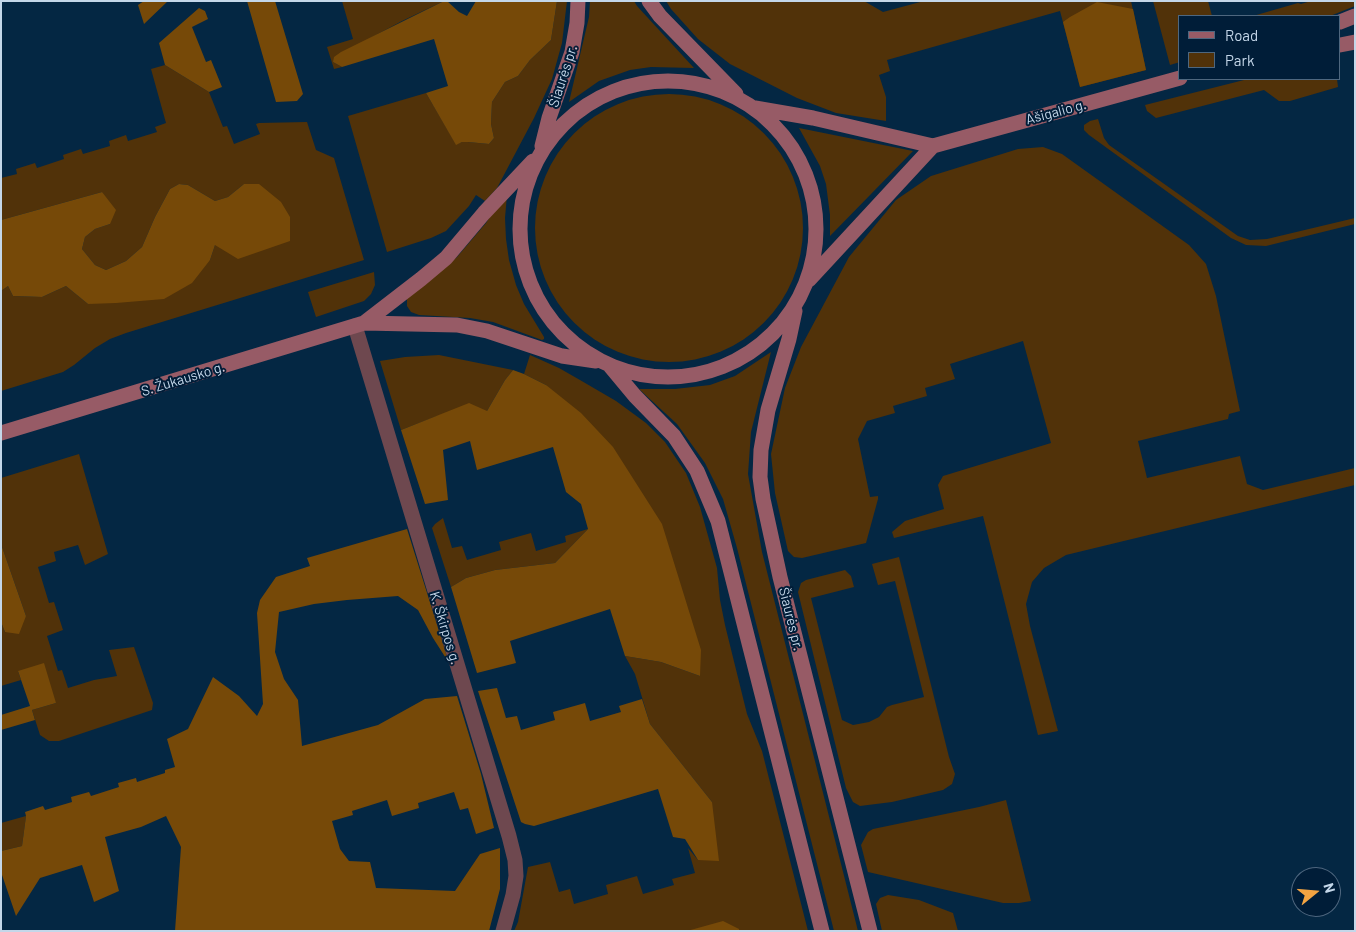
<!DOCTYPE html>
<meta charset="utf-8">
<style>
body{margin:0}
#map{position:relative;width:1356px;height:932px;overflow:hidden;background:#042743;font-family:Barlow,sans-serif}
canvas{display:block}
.frame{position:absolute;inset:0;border:2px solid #c4d7e9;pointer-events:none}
.legend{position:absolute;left:1178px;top:15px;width:162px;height:65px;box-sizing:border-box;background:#001d38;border:1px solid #4e677f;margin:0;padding:6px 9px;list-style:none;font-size:15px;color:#c4d7e9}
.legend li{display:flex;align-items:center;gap:10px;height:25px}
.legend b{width:25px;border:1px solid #4e677f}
.north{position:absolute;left:1291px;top:867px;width:50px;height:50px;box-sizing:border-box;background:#001d38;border:1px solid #4e677f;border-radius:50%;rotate:73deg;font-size:14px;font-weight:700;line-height:20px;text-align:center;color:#c4d7e9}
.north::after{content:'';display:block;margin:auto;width:18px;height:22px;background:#f3a442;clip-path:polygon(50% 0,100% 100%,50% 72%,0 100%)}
</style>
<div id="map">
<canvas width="1356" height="932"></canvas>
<div class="frame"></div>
<ul class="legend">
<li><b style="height:6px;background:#975b66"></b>Road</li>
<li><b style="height:14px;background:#513209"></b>Park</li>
</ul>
<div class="north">N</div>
</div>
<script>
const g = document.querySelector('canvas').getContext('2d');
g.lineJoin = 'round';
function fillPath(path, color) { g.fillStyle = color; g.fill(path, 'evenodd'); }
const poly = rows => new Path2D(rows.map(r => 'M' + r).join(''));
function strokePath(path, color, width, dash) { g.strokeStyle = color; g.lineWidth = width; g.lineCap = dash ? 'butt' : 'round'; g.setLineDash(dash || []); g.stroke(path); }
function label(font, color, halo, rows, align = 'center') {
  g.font = font + ' Barlow,sans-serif'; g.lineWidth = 4; g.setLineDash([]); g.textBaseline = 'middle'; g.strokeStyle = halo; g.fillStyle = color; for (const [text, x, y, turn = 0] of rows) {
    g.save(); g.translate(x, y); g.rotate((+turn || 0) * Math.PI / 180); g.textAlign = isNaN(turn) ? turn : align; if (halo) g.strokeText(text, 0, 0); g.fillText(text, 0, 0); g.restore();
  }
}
const green = poly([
 [342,1,444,1,402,21,363,42,333,62,342,67,334,69,327,47,353,39],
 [557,1,567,1,562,43,552,79,534,118,497,188,485,201,476,195,469,206,446,231,431,238,387,252,348,116,426,93,456,144,462,142,468,142,489,144,494,138,491,124,492,102,505,82,518,76,530,60,551,40],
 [590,1,634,1,637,6,694,68,651,67,630,70,599,81,569,102,589,17],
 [666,1,864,1,883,12,924,1,1131,1,1146,70,1080,87,1060,11,887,60,890,71,879,75,886,97,886,121,836,113,797,98,730,64,698,39,671,9],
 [1153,1,1208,1,1212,16,1180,16,1180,62,1170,65],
 [1311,1,1355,1,1355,6,1330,16,1253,16,1298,3,1301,4],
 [165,65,209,92,223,127,227,126,234,144,260,134,256,124,259,123,307,122,316,150,334,158,364,260,126,333,110,339,95,348,74,365,63,372,1,391,1,291,8,286,13,296,42,297,66,286,88,304,210,260,215,245,244,184,228,197,215,201,188,185,179,184,170,189,155,217,142,247,126,261,106,270,95,265,82,249,85,237,95,229,110,224,102,192,1,220,1,178,17,174,16,169,35,163,37,168,64,159,63,155,81,149,83,154,110,146,109,141,126,135,128,141,157,132,155,127,166,123,151,69],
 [1248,79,1337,79,1338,87,1290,101,1279,101,1264,90,1156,118,1147,111,1145,105],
 '535 228a134 134 0 1 1 268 0a134 134 0 1 1-268 0Z',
 [1098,119,1104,138,1109,145,1238,236,1250,240,1267,239,1355,218,1355,224,1266,246,1246,245,1231,238,1089,135,1084,130,1084,125,1090,121],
 [799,128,913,151,830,236,830,215,826,184,820,166],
 [1043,147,1062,154,1189,245,1206,264,1216,296,1240,411,1229,414,1228,419,1138,441,1147,478,1240,456,1247,484,1263,490,1355,468,1355,485,1066,555,1044,568,1032,582,1026,604,1030,626,1058,731,1038,735,983,516,894,538,892,532,905,521,944,509,938,485,943,476,1051,443,1023,341,950,364,955,379,925,388,927,396,893,406,895,413,867,421,858,439,870,497,878,496,878,499,866,543,802,558,794,557,788,551,775,493,771,454,785,388,801,347,849,257,896,200,931,176,1018,149],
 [504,193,507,195,505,218,506,239,509,260,516,285,524,304,544,337,544,339,542,340,493,322,470,318,419,315,411,312,407,306,407,298,457,257,486,223],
 [374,272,375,285,371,294,364,301,316,317,308,292],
 [771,352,751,432,748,474,762,552,858,931,834,931,737,548,723,499,705,463,677,424,639,389,675,389,710,385,735,376],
 [439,355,513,370,505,380,487,411,437,416,401,430,380,361,405,357],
 [530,355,559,368,580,380,616,401,646,423,665,442,686,473,700,507,717,568,720,600,725,625,747,714,762,751,808,931,739,931,738,929,687,931,514,931,518,922,528,867,550,862,559,892,570,889,574,904,608,894,606,885,637,876,643,894,674,885,672,879,695,873,688,848,698,860,712,802,650,724,635,674,625,656,661,662,700,676,546,385,524,374],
 [79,454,108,554,85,565,78,545,54,552,56,561,38,567,49,603,54,602,63,630,47,636,58,671,62,670,68,688,94,680,117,676,109,650,134,647,153,703,152,710,59,741,49,741,40,735,32,710,56,703,18,671,21,680,1,686,1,661,2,660,1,657,1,622,5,632,26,616,1,544,1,478],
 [443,518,452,548,462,546,467,560,501,550,499,542,531,533,536,551,566,542,565,536,588,529,555,563,495,570,466,578,451,587,432,528,435,524],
 [899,557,949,757,955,774,952,784,943,790,892,802,860,806,853,802,846,788,798,592,801,583,806,580,845,570,851,576,854,587,811,598,842,720,853,725,869,722,879,717,887,707,892,705,924,697,895,581,878,585,872,564],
 [1006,800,1031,901,1019,903,1003,903,868,872,861,845,868,832,873,829,979,807],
 [26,816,22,846,1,851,1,823],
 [888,895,919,900,953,913,958,931,882,931,876,904,880,898]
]);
const forest = poly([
 [144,1,168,1,144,24,138,5],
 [247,1,275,1,303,94,297,101,276,102],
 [444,1,447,1,459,12,467,16,476,1,557,1,551,40,530,60,518,76,505,82,492,102,491,124,494,138,489,144,468,142,462,142,456,145,426,93,448,86,434,39,342,67,333,62,334,57,341,52],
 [1097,2,1133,9,1146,70,1080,87,1063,22,1070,17],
 [199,8,205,11,208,19,192,27,206,62,211,60,222,87,209,92,165,65,159,43],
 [179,184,188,185,215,201,228,197,244,184,259,184,281,202,290,217,290,241,238,259,215,245,210,260,192,283,164,299,116,303,88,304,66,286,42,297,13,296,8,286,1,291,1,220,102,192,116,210,110,224,95,229,85,237,82,249,95,265,106,270,126,261,142,247,155,217,170,189],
 [513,370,524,374,546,385,581,413,613,447,662,524,701,650,700,676,661,662,625,656,610,609,510,641,516,663,477,673,451,587,466,578,495,570,555,563,588,529,581,504,566,492,553,447,477,470,470,441,443,450,448,500,425,504,401,430,469,403,487,411,505,380],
 [407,529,449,663,433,638,418,610,398,596,347,600,314,604,279,612,275,652,284,679,298,700,302,746,378,725,425,699,457,696,481,774,494,828,476,834,468,808,460,810,454,792,418,803,419,808,392,816,387,800,352,811,353,815,332,821,340,849,349,861,370,862,376,888,455,891,480,854,500,848,500,889,489,931,175,931,181,847,166,816,141,827,105,837,119,891,94,902,82,865,40,878,16,916,1,872,1,851,22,846,26,816,25,812,43,806,45,810,72,802,71,797,89,792,91,796,119,787,118,783,136,778,137,782,165,773,165,770,175,767,167,739,188,729,213,677,239,696,257,716,263,704,257,613,260,600,276,577,310,566,307,558],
 [1,544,26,616,19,634,5,632,1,622],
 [44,663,56,703,32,710,35,720,1,730,1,715,30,706,18,671],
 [497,688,506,718,517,716,521,730,555,720,553,712,585,703,590,721,621,712,619,706,642,699,650,724,712,802,719,861,698,860,685,839,673,837,658,789,534,826,525,824,521,822,478,691],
 [723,921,739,929,739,931,687,931]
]);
const street = poly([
 [355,326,509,836,515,860,516,876,513,895,503,931]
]);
const secondary = poly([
 [649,1,660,16,736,94],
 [1340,22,1355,16],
 [1340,45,1355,42],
 '520 229a148 148 0 1 1 296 0a148 148 0 1 1-296 0Z',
 [755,108,813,118,933,146,1180,78],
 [542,146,549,118,572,52,577,23,578,1],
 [809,280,933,146],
 [795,311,789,339,768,410,761,450,760,477,763,499,780,577,870,931],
 [364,323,421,279,446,258,484,213,533,161],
 [610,366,635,396,674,436,697,471,718,521,822,931],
 [1,433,364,323,457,325,487,331,562,356,596,361]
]);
const streetNames = [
 ["Šiaurės pr.",563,76,-72],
 ["Ašigalio g.",1056,112,-15],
 ["S. Žukausko g.",183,379,-17],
 ["Šiaurės pr.",791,619,76],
 ["K. Škirpos g.",445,628,73]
];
fillPath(green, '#513209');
fillPath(forest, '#764908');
strokePath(street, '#6e484f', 15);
strokePath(secondary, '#975b66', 15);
label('14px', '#c4d7e9', '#001d38', streetNames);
</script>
